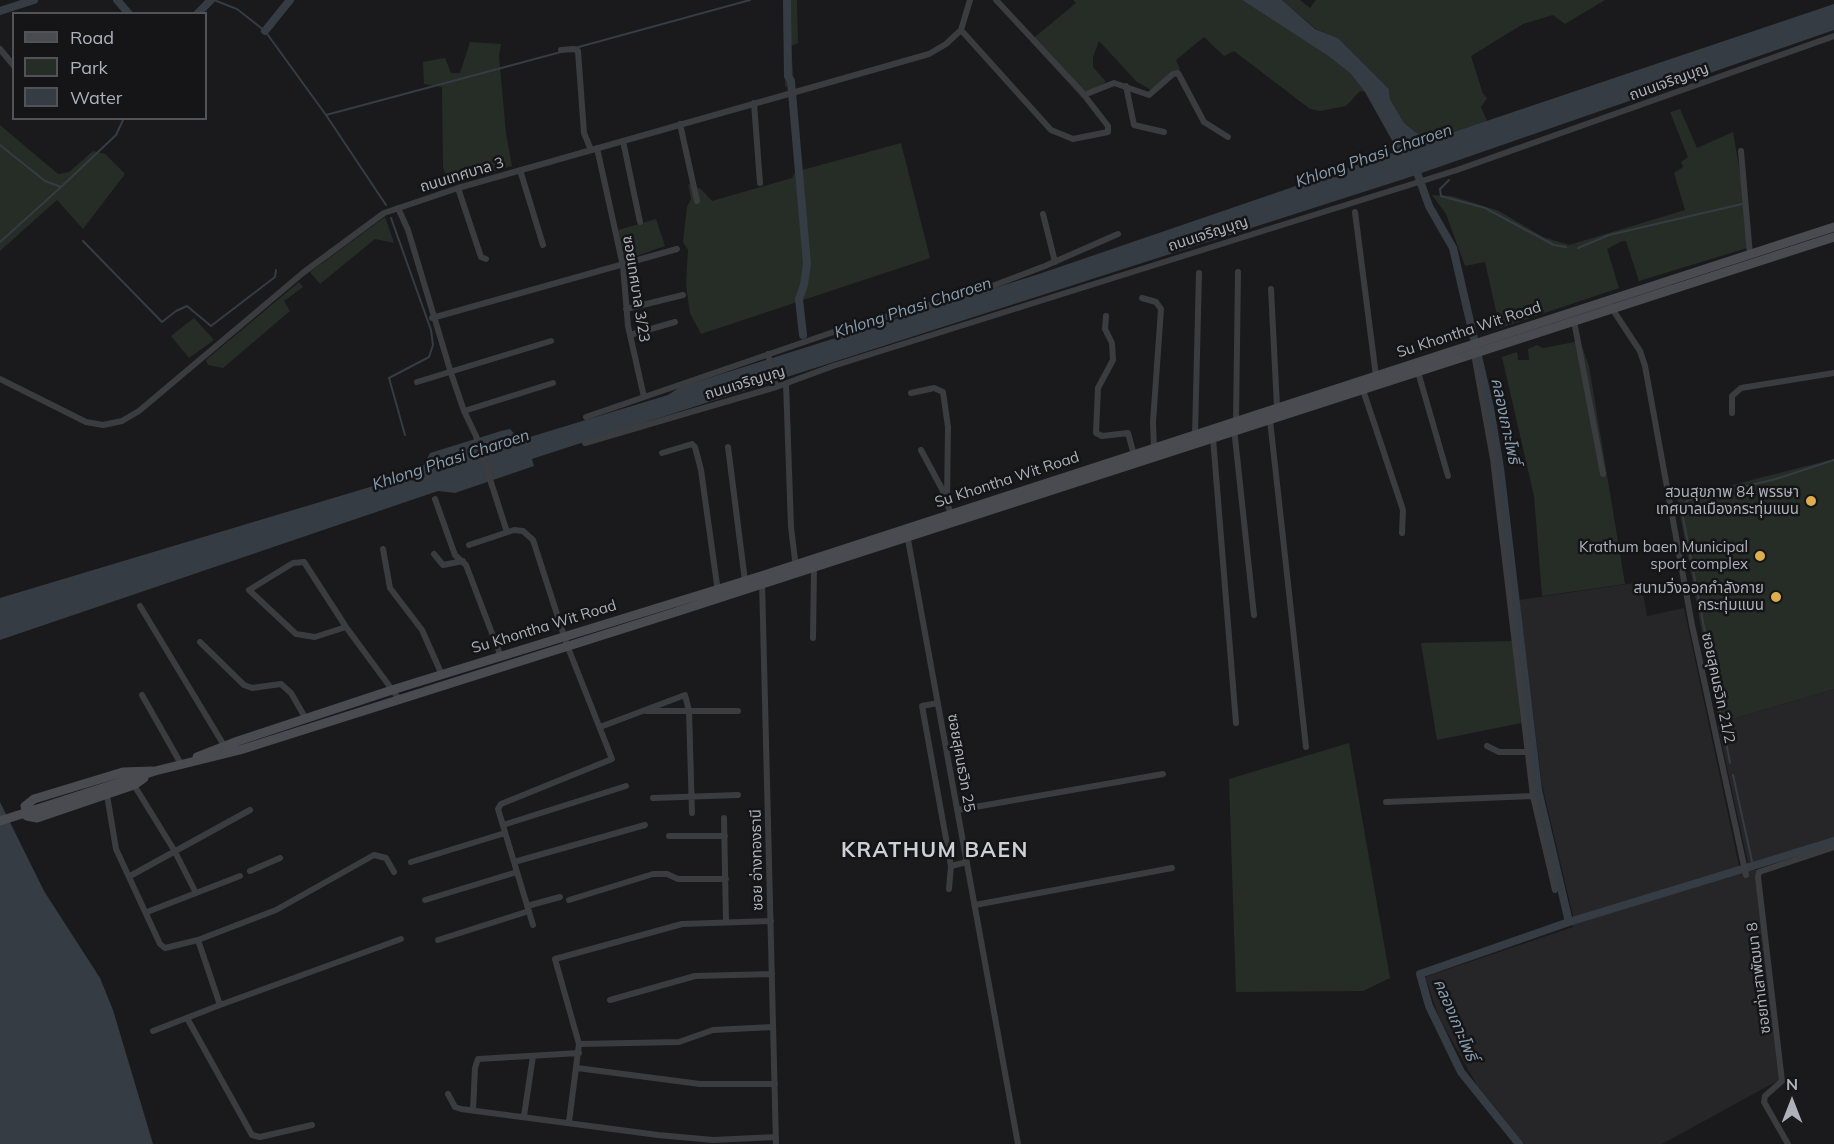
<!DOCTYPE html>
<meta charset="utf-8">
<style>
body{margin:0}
#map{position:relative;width:1834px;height:1144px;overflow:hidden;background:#1a1a1c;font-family:Mulish,sans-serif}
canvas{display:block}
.legend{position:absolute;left:12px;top:12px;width:195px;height:108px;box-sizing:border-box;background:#151517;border:2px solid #525358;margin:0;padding:8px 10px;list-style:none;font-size:18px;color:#aeb1ba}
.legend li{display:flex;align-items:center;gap:12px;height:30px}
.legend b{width:30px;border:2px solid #525358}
.north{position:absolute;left:1762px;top:1072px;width:60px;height:60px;-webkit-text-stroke:4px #151517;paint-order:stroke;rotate:0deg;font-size:16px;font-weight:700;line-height:24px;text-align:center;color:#aeb1ba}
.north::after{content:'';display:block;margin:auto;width:21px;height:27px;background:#aeb1ba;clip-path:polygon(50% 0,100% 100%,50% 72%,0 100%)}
</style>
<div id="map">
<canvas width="1834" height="1144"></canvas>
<ul class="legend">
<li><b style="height:8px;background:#494b50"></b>Road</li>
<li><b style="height:16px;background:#262d27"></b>Park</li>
<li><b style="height:16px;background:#353c43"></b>Water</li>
</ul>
<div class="north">N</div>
</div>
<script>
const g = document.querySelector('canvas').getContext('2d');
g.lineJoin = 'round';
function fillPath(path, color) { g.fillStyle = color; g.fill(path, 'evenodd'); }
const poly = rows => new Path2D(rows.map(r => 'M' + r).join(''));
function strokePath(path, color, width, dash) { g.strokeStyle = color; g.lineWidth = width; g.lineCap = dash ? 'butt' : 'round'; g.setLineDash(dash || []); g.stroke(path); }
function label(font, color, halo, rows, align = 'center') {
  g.font = font + ' Mulish,"Noto Sans Thai",sans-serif'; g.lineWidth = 5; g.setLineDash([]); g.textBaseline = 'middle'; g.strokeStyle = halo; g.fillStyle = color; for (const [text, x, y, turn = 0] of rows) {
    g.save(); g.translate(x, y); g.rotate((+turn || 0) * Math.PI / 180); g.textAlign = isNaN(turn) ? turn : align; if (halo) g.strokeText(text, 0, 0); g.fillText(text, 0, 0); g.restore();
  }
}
const built = poly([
 [1641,582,1647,616,1684,608,1739,866,1748,863,1718,727,1719,723,1834,689,1834,838,1748,863,1756,870,1779,1080,1662,1144,1524,1144,1477,1085,1440,1020,1425,977,1573,927,1573,916,1542,785,1519,600]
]);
const green = poly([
 [783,0,797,0,798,43,791,46,794,84,785,87],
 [1073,0,1242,0,1328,55,1350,73,1365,92,1360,91,1346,106,1320,111,1310,109,1234,51,1224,56,1204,37,1176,60,1180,69,1151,90,1137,82,1099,41,1093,57,1093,67,1106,82,1082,98,1030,41,1076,3],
 [1282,0,1300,0,1310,8,1316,0,1605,0,1565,24,1553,15,1523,24,1471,56,1483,94,1487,98,1481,107,1487,121,1427,141,1404,123,1390,99,1389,89,1338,38,1316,29],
 [470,42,501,44,499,56,506,133,512,166,449,184,443,167,442,87,424,84,423,62,445,58,451,73,460,73],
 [1680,109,1697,148,1733,132,1744,195,1747,248,1639,281,1626,241,1622,241,1607,249,1619,288,1500,328,1485,262,1465,266,1446,214,1432,195,1452,196,1499,211,1543,237,1569,245,1685,210,1674,173,1683,167,1681,162,1688,157,1670,112],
 [0,125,58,174,69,172,93,151,105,154,125,174,83,229,57,200,0,251],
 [901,143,930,258,701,334,690,313,686,285,688,250,683,242,687,207,691,199,688,184,701,189,712,201,792,178,795,172],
 [385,217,394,243,375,239,320,284,310,272],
 [656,219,665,246,625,260,618,230],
 [299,282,303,287,284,301,290,311,223,368,208,365,206,360],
 [194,318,214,340,189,358,171,336],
 [1580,341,1589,366,1625,584,1542,596,1534,496,1502,357,1517,352,1518,360,1529,360,1528,349,1537,345,1543,348],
 [1834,459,1834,689,1719,723,1677,499],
 [1513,641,1521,723,1437,740,1421,643],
 [1349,743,1390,978,1363,991,1236,992,1229,779]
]);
const water = poly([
 [1242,0,1282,0,1315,29,1338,38,1389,89,1390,99,1404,123,1427,141,1834,4,1834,30,1407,178,578,444,532,459,534,466,455,493,438,491,0,640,0,598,420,472,430,453,501,431,510,429,520,440,668,395,680,387,1039,274,1398,151,1365,92,1350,73,1327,55],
 [0,802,44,891,100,978,113,1010,153,1144,0,1144]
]);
const stream = poly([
 [214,0,237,9,265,31,326,115,386,205],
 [575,48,750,0],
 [326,115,561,52],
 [0,145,45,181,61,187,116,135,124,118],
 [1449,180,1440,189,1441,196,1485,208,1554,245,1566,247],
 [391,218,431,330,433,345,429,357,389,378,405,435],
 [83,241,162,322,176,311,187,306,211,326,275,277,276,270],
 [0,242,61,187],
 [1578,248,1609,235,1742,204],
 [1730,763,1682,512,1683,505,1688,500,1776,479,1834,460],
 [1733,775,1753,866]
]);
const canal = poly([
 [117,0,129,14],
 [787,0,788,76,791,81,807,264,804,285,799,299,803,335],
 [0,11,34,0],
 [197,14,211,0],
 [265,31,290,0],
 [1414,164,1429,206,1453,248,1490,408,1500,468,1538,790,1569,922],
 [1519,1144,1461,1072,1429,1006,1420,974,1569,922,1834,841]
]);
const street = poly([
 [961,30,1051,130,1073,139,1108,132,1108,126,1081,91,996,0],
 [0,49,14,66],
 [561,50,574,49,578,51,584,133,591,150],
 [1126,86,1134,125,1164,132],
 [1084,95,1114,83,1149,95,1173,74,1178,73,1204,122,1228,137],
 [754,103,760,183],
 [680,124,697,201],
 [623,141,640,222],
 [597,148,623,266,628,326,644,397],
 [1741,151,1750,255],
 [520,170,543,245],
 [458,188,481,257,486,259],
 [398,208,408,230,451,373,464,411,476,436,507,532],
 [1355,212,1376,376],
 [1043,214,1055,262],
 [1271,289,1277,407],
 [1142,298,1156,302,1161,309,1153,422,1154,448],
 [1611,307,1640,351,1645,366,1692,625,1746,875],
 [626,309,683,295],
 [1106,316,1105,329,1112,343,1113,360,1098,388,1096,433,1102,436,1128,433,1134,455],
 [432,318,677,249],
 [1574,321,1603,474],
 [630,335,675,322],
 [768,354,776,387],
 [1474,354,1493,459,1533,796,1555,890],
 [1418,372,1448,476],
 [0,379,86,422,103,425,122,421,139,411,304,272,384,213,458,188,929,54,946,44,961,30,970,0],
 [417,382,551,341],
 [786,383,791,527,796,568],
 [1363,390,1403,510,1402,533],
 [911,393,934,388,943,392,948,427,947,501],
 [464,411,553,383],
 [1732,413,1732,396,1741,388,1834,373],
 [586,417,848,327,971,294,1045,266,1118,234],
 [1236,420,1238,272],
 [1270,420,1306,747],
 [1234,428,1254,615],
 [1195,435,1199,273],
 [1213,438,1236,723],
 [585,443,776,387,833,366,1457,170,1834,36],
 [728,447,745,581],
 [921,450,942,489,951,514],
 [662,453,692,444,695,447,701,470,718,592],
 [435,499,455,555,466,565,501,657],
 [907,534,1018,1144],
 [469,545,514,530,523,531,533,540,567,645,612,759,501,804,498,809,533,925],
 [383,549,390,588,422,630,442,675],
 [434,554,443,565,463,561],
 [762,581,776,1144],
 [140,606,225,747],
 [346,627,315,637,296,634,249,590,293,563,304,562,346,627,399,699],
 [813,638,814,568],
 [200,642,244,685,252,688,281,684,291,693,306,719],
 [142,695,181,764],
 [938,703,922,706,951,866],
 [646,711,738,711],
 [600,727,685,695,689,711,692,813],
 [1487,746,1499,752,1529,752],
 [134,785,174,850,196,893],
 [107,795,116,849,160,944,165,948,198,940,276,910,374,855,386,858,394,872],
 [653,798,738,795],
 [1386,802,1533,796],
 [958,810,1163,774],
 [724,818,726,922],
 [503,825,626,786],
 [669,836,725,836],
 [411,862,505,833],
 [514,862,645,825],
 [250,871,280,858],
 [130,876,250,810],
 [949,889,951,866,967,862],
 [425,900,517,872],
 [569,900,653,874,667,874,678,879,726,879],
 [975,905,1172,868],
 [527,906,560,897],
 [147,912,240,876],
 [198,940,220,1005,401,939],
 [438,940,529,911],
 [610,1000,695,976,772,974],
 [187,1018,252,1135,260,1137,312,1125],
 [153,1031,220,1005],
 [579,1044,679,1042,713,1030,773,1027],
 [577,1068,700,1084,775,1084],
 [448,1094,455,1107,461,1109,658,1135,713,1140,776,1137],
 [473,1110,475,1068,478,1059,579,1053],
 [524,1116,533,1056],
 [569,1122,579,1044,555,959,682,924,771,921],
 [1788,1144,1764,1102,1765,1096,1782,1081,1758,877,1759,872,1834,847]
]);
const secondary = poly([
 [197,757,238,741,392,690,761,576,1834,227],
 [144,778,134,785,37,818,27,816,26,810,25,806,34,799,123,772,152,771],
 [0,821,155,771,240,750,679,611,1834,237]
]);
const markers = [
 [1811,501,6,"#ddae50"],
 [1760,556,6,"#ddae50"],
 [1776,597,6,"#ddae50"]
];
const streetNames = [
 ["ถนนเจริญบุญ",1669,82,-20],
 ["ถนนเทศบาล 3",462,175,-17],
 ["ถนนเจริญบุญ",1208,234,-18],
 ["ซอยเทศบาล 3/23",636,289,81],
 ["Su Khontha Wit Road",1469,330,-18],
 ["ถนนเจริญบุญ",745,383,-17],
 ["Su Khontha Wit Road",1007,480,-18],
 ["Su Khontha Wit Road",544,627,-17],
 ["ซอยสุคนธวิท 21/2",1718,688,78],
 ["ซอยสุคนธวิท 25",961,763,80],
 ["ซอย อ่างทองธานี",757,860,-91],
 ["ซอยท่าเสาพัฒนา 8",1759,978,-97]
];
const poiNames = [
 ["สวนสุขภาพ 84 พรรษา",1799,492],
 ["เทศบาลเมืองกระทุ่มแบน",1799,509],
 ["Krathum baen Municipal",1748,547],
 ["sport complex",1748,564],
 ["สนามวิ่งออกกำลังกาย",1764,588],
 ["กระทุ่มแบน",1764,605]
];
const waterNames = [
 ["Khlong Phasi Charoen",1374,156,-19],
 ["Khlong Phasi Charoen",913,308,-18],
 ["คลองเกาะโพธิ์",1505,421,78],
 ["Khlong Phasi Charoen",451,460,-18],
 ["คลองเกาะโพธิ์",1455,1020,67]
];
const districtNames = [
 ["KRATHUM BAEN",935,851]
];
fillPath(built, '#262628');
fillPath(green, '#262d27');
fillPath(water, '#353c43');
strokePath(stream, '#353c43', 2);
strokePath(canal, '#353c43', 8);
strokePath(street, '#3b3c40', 6);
strokePath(secondary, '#494b50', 9);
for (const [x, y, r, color] of markers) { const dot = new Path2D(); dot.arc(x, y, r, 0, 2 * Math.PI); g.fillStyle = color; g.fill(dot); strokePath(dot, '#151517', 2); }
label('15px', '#aeb1ba', '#151517', streetNames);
label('15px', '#aeb1ba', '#151517', poiNames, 'right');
label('italic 16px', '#899eb0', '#151517', waterNames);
g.letterSpacing = '1.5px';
label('bold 21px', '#ced0d6', '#151517', districtNames);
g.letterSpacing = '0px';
</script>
